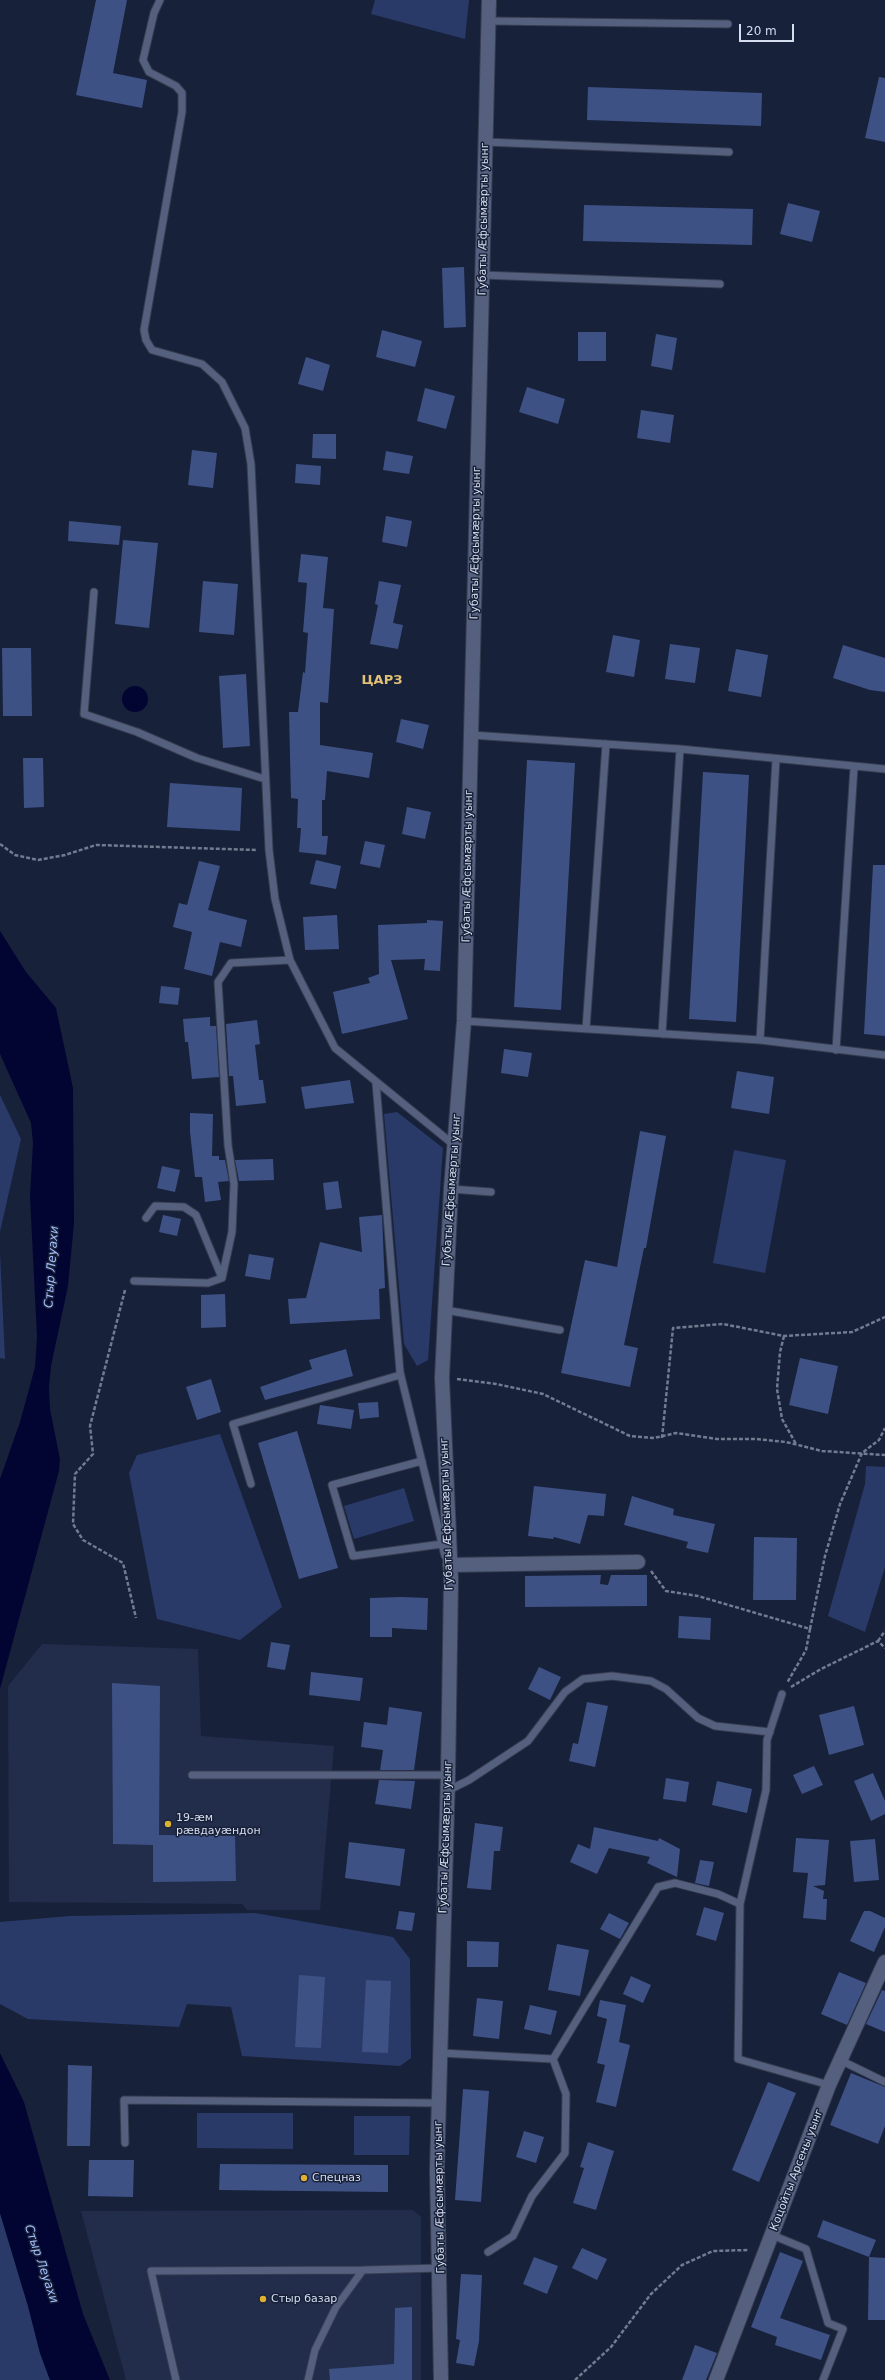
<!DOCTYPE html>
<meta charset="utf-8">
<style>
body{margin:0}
#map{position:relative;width:885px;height:2380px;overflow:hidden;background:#18213a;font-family:"DejaVu Sans",sans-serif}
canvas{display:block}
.scale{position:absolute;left:739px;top:24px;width:55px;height:18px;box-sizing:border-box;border:2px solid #d6ddee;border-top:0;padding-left:5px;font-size:12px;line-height:14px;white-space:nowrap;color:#d6ddee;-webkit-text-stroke:3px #18213a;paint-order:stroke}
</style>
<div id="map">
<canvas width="885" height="2380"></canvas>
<div class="scale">20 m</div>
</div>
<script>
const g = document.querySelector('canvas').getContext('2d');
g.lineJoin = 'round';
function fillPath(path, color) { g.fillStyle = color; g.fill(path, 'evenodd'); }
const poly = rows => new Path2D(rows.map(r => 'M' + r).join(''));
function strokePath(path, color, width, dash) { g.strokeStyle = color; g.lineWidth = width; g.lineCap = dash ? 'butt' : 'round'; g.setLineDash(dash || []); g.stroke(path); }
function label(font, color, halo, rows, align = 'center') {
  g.font = font + ' "DejaVu Sans",sans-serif'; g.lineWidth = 3; g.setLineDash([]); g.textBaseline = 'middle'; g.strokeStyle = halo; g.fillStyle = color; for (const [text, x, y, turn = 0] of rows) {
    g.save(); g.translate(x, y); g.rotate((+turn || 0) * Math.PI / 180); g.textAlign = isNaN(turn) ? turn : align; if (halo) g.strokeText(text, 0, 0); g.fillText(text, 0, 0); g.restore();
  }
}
const built = poly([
 [42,1644,198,1649,201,1736,334,1746,320,1910,247,1910,242,1904,9,1902,8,1686],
 [413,2210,421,2217,421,2380,126,2380,81,2211]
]);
const green = poly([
 [375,0,469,0,465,39,371,14],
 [0,1095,21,1139,0,1232],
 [397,1112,443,1148,428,1360,417,1366,404,1344,384,1114],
 [734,1150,786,1160,765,1273,713,1263],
 [0,1253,5,1359,0,1358],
 [220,1434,282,1607,240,1640,157,1619,129,1473,137,1455],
 [866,1466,885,1467,885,1567,865,1632,828,1616,865,1484],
 [404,1488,414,1521,354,1539,344,1506],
 [255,1913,393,1937,410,1959,411,2058,400,2066,242,2056,231,2007,187,2004,179,2027,28,2019,0,2004,0,1922,70,1916],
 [197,2113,293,2113,293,2149,197,2148],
 [354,2116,410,2116,409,2155,354,2155],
 [0,2213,28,2306,40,2353,50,2380,0,2380]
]);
const water = poly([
 '122 699a13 13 0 1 1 26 0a13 13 0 1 1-26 0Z',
 [0,931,26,972,56,1008,73,1088,74,1223,68,1286,51,1366,49,1387,50,1409,60,1459,59,1471,0,1689,0,1479,20,1422,35,1367,37,1337,30,1197,33,1143,31,1123,0,1054],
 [0,2053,24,2102,83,2314,110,2380,50,2380,40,2353,28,2306,0,2213]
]);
const building = poly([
 [96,0,127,0,113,73,147,80,142,108,76,95],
 [879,77,885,78,885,142,865,138],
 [588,87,762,93,761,126,587,120],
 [788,203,820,211,812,242,780,234],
 [584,205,753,209,752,245,583,241],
 [464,267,466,327,444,328,442,268],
 [382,330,422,341,415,367,376,357],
 [578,332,606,332,606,361,578,361],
 [656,334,677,338,672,370,651,366],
 [306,357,330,365,323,391,298,384],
 [527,387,565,399,558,424,519,412],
 [425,388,455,396,446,429,417,421],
 [641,410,674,415,670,443,637,438],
 [313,434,336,434,336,459,312,458],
 [192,450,217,453,213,488,188,485],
 [386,451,413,456,409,474,383,470],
 [296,464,321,466,320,485,295,483],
 [386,516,412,521,407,547,382,542],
 [69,521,121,526,119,545,68,541],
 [123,540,158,543,149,628,115,624],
 [301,554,328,557,323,608,334,609,328,703,320,702,320,745,373,753,369,778,327,771,325,800,322,800,322,836,328,836,326,855,299,852,301,828,297,828,298,799,291,798,289,712,298,712,303,672,305,673,308,633,303,632,307,583,298,582],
 [203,581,238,584,234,635,199,632],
 [379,581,401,585,393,623,403,625,398,649,370,644,378,605,375,604],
 [613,635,640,640,634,677,606,672],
 [670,644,700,648,695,683,665,679],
 [843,645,885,658,885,692,870,690,833,678],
 [2,648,31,648,32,716,3,716],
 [736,649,768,655,761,697,728,691],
 [246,674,250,746,223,748,219,676],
 [401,719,429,725,423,749,396,742],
 [23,758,43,758,44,807,24,808],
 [527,760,575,763,561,1010,514,1007],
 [703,772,749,775,736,1022,689,1019],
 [170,783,242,788,240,831,167,827],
 [407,807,431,812,425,839,402,834],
 [365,841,385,845,380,868,360,864],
 [316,860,341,866,336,889,310,884],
 [199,861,220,866,208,910,247,920,241,947,220,942,212,976,184,969,192,932,173,927,179,903,187,905],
 [873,865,885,865,885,1036,864,1034],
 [337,915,339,949,305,950,303,917],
 [427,920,443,921,440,971,424,970,425,959,391,960,408,1019,342,1034,333,992,370,983,368,978,379,974,378,925,427,923],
 [161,986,180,988,178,1005,159,1003],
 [210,1017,210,1026,216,1026,219,1077,192,1079,188,1042,185,1042,183,1019],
 [257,1020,260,1044,255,1045,259,1080,263,1080,266,1103,236,1106,233,1076,229,1076,226,1024],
 [504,1049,532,1053,528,1077,501,1073],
 [737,1071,774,1077,769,1114,731,1108],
 [350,1080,354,1103,305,1109,301,1087],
 [190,1113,213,1114,212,1156,219,1156,219,1160,225,1160,229,1181,218,1182,221,1200,205,1202,202,1177,195,1177,190,1132],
 [640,1131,666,1136,646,1248,644,1248,624,1345,638,1348,630,1387,561,1373,585,1260,617,1267],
 [273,1159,274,1180,239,1181,235,1160],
 [162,1166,180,1170,175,1192,157,1188],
 [338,1181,342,1208,326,1210,323,1183],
 [163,1215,181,1219,177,1236,159,1232],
 [382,1215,385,1288,379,1289,380,1319,290,1324,288,1299,306,1298,320,1242,362,1252,359,1217],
 [249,1254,274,1258,270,1280,245,1276],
 [225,1294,226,1327,201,1328,201,1295],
 [346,1349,353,1376,265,1400,260,1387,312,1369,309,1360],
 [800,1358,838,1366,828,1414,789,1405],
 [211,1379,221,1412,197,1420,186,1387],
 [378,1402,379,1417,360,1419,358,1403],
 [320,1405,354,1410,351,1429,317,1424],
 [297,1431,338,1568,299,1579,258,1443],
 [534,1486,606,1494,604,1516,588,1515,580,1544,554,1537,553,1539,528,1536],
 [632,1496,674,1509,673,1515,715,1524,708,1553,686,1548,688,1542,624,1525],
 [754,1537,797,1538,796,1600,753,1600],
 [601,1575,600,1584,608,1585,611,1575,647,1575,647,1606,525,1607,525,1576],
 [401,1597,428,1598,427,1630,392,1628,392,1637,370,1637,370,1598],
 [679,1616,711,1618,710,1640,678,1638],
 [271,1642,290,1645,285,1670,267,1667],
 [539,1667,561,1677,550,1700,528,1689],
 [311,1672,363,1678,360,1701,309,1695],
 [112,1683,160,1686,159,1835,235,1836,236,1881,153,1882,153,1845,113,1844],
 [587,1702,608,1706,595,1767,569,1761,573,1743,578,1744],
 [854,1706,864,1745,829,1755,819,1715],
 [389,1707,422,1712,414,1770,380,1770,383,1750,361,1747,364,1722,387,1725],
 [814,1766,823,1785,802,1794,793,1775],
 [873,1773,885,1801,885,1814,871,1821,854,1781],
 [666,1778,689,1782,686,1802,663,1799],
 [379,1780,415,1781,411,1809,375,1804],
 [717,1781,752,1789,747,1813,712,1805],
 [475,1823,503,1827,500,1851,494,1851,491,1890,467,1888],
 [594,1827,658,1841,659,1838,680,1849,677,1877,647,1863,650,1857,609,1848,597,1874,570,1862,578,1844,590,1849],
 [796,1838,829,1840,825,1885,813,1886,824,1891,823,1899,827,1899,826,1920,803,1918,808,1873,793,1872],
 [875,1839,879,1880,854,1882,850,1841],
 [349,1842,405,1849,400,1886,345,1878],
 [700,1860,714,1862,709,1886,695,1883],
 [704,1907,724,1913,716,1941,696,1935],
 [399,1911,415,1913,412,1931,396,1929],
 [864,1911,870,1911,885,1918,885,1927,874,1952,850,1941],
 [609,1913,629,1923,620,1939,600,1929],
 [467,1941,499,1942,498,1967,467,1967],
 [557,1944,589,1950,580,1996,548,1990],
 [839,1972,866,1983,847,2025,821,2014],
 [299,1975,325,1977,321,2048,295,2047],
 [631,1976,651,1985,643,2003,623,1994],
 [366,1980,391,1981,388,2053,362,2052],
 [882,1990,885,1991,885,2032,866,2024],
 [477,1998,503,2001,499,2039,473,2036],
 [600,2000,626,2005,619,2042,630,2045,616,2107,596,2102,605,2065,597,2063,607,2019,597,2016],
 [530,2005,557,2011,551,2035,524,2029],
 [68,2065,92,2066,90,2146,67,2146],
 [851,2073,885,2087,885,2126,878,2144,830,2125],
 [768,2082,796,2093,759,2182,732,2170],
 [463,2089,489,2091,481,2202,455,2200],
 [524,2131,544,2137,536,2163,516,2157],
 [588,2142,614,2151,596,2210,573,2203,584,2168,580,2167],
 [89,2160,134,2160,133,2197,88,2196],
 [220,2164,388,2165,388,2192,219,2190],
 [823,2220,876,2240,869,2257,817,2237],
 [582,2248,607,2259,597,2280,572,2268],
 [780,2252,803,2261,780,2318,830,2335,821,2360,775,2345,777,2337,751,2327],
 [534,2257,558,2266,547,2294,523,2284],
 [869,2257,885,2258,885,2320,868,2320],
 [461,2274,482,2275,479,2341,474,2366,456,2363,460,2340,456,2339],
 [412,2307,412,2380,330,2380,329,2369,394,2364,395,2308],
 [695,2345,717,2353,706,2380,682,2380]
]);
const path = poly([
 [0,844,15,855,38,860,65,855,96,845,257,850],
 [125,1290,90,1426,93,1454,75,1474,73,1524,83,1540,123,1563,136,1618],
 [784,1336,780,1352,777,1389,782,1419,796,1444],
 [457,1379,496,1384,543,1394,630,1436,654,1438,676,1433,717,1439,756,1439,786,1442,822,1451,885,1455],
 [662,1438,673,1328,723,1324,784,1336,852,1332,885,1317],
 [651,1571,666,1591,698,1596,810,1629,806,1650,787,1683],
 [810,1629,825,1556,840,1504,862,1453,879,1440,885,1428],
 [878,1641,885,1631],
 [791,1687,821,1669,878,1641,885,1648],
 [575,2380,611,2347,651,2294,682,2265,713,2251,748,2250]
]);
const service = poly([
 [160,0,154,13,143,60,149,72,176,86,182,93,182,112,144,330,146,340,152,350,202,364,222,382,245,428,251,464,269,850,275,899,290,960,335,1048,454,1145],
 [489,21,728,24],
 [486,142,729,152],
 [482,275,720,284],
 [94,592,84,714,137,732,197,758,265,779],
 [471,735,680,749,885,769],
 [464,1021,760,1040,885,1055],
 [586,1029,606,744],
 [662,1034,680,749],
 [760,1040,776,759],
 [836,1050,854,767],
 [376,1083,400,1372,445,1556],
 [451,1189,491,1192],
 [146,1218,155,1206,184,1207,196,1215,222,1278],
 [134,1281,208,1283,222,1278,232,1232,234,1184,228,1145,218,982,231,963,290,960],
 [445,1310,560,1330],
 [422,1461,332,1485,353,1556,442,1544],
 [251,1484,233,1424,400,1375],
 [782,1694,767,1740,766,1790,740,1904,738,2059,829,2085],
 [192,1775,448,1775],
 [447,1791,469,1780,528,1741,565,1692,583,1679,612,1676,651,1681,666,1689,698,1718,715,1726,770,1732],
 [441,2053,553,2059,658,1887,675,1883,718,1894,740,1904],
 [840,2060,885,2082],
 [125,2143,124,2100,439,2103],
 [772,2235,806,2249,828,2323,843,2329,823,2380],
 [488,2252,513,2236,532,2196,565,2153,566,2094,553,2059],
 [176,2380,151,2271,363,2270],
 [308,2380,315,2350,336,2307,363,2270,441,2268]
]);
const minor = poly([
 [450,1565,638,1562],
 [441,2380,437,2170,448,1775,451,1579,442,1378,451,1189,464,1021,489,0],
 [716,2380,829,2085,885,1962]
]);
const markers = [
 [168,1824,4,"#deb133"],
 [304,2178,4,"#deb133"],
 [263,2299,4,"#deb133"]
];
const streetNames = [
 ["Губаты Æфсымæрты уынг",484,219,-89],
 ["Губаты Æфсымæрты уынг",476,543,-89],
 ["Губаты Æфсымæрты уынг",468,866,-89],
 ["Губаты Æфсымæрты уынг",452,1190,-86],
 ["Губаты Æфсымæрты уынг",447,1514,-92],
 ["Губаты Æфсымæрты уынг",446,1837,-88],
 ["Коцойты Арсены уынг",797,2170,-69],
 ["Губаты Æфсымæрты уынг",440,2197,-91]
];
const poiNames = [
 ["19-æм",176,1818],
 ["рӕвдауӕндон",176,1831],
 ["Спецназ",312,2178],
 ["Стыр базар",271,2299]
];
const waterNames = [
 ["Стыр Леуахи",52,1267,-86],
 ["Стыр Леуахи",41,2264,71]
];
const quarterNames = [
 ["ЦАРЗ",382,681]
];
fillPath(built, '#222d4b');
fillPath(green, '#2a3a68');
fillPath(water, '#020532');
fillPath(building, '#3e5184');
strokePath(service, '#363d51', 9);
strokePath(minor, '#363d51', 16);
strokePath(path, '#737b90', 2.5, [4, 2]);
strokePath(service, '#54607d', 7);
strokePath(minor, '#54607d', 14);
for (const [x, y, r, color] of markers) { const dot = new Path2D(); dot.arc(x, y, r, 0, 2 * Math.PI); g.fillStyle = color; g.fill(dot); strokePath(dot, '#18213a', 1.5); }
label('11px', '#d6ddee', '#18213a', streetNames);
label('11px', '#d6ddee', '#18213a', poiNames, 'left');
label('italic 12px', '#a6bfff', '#18213a', waterNames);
label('bold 13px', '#dfc075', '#18213a', quarterNames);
</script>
